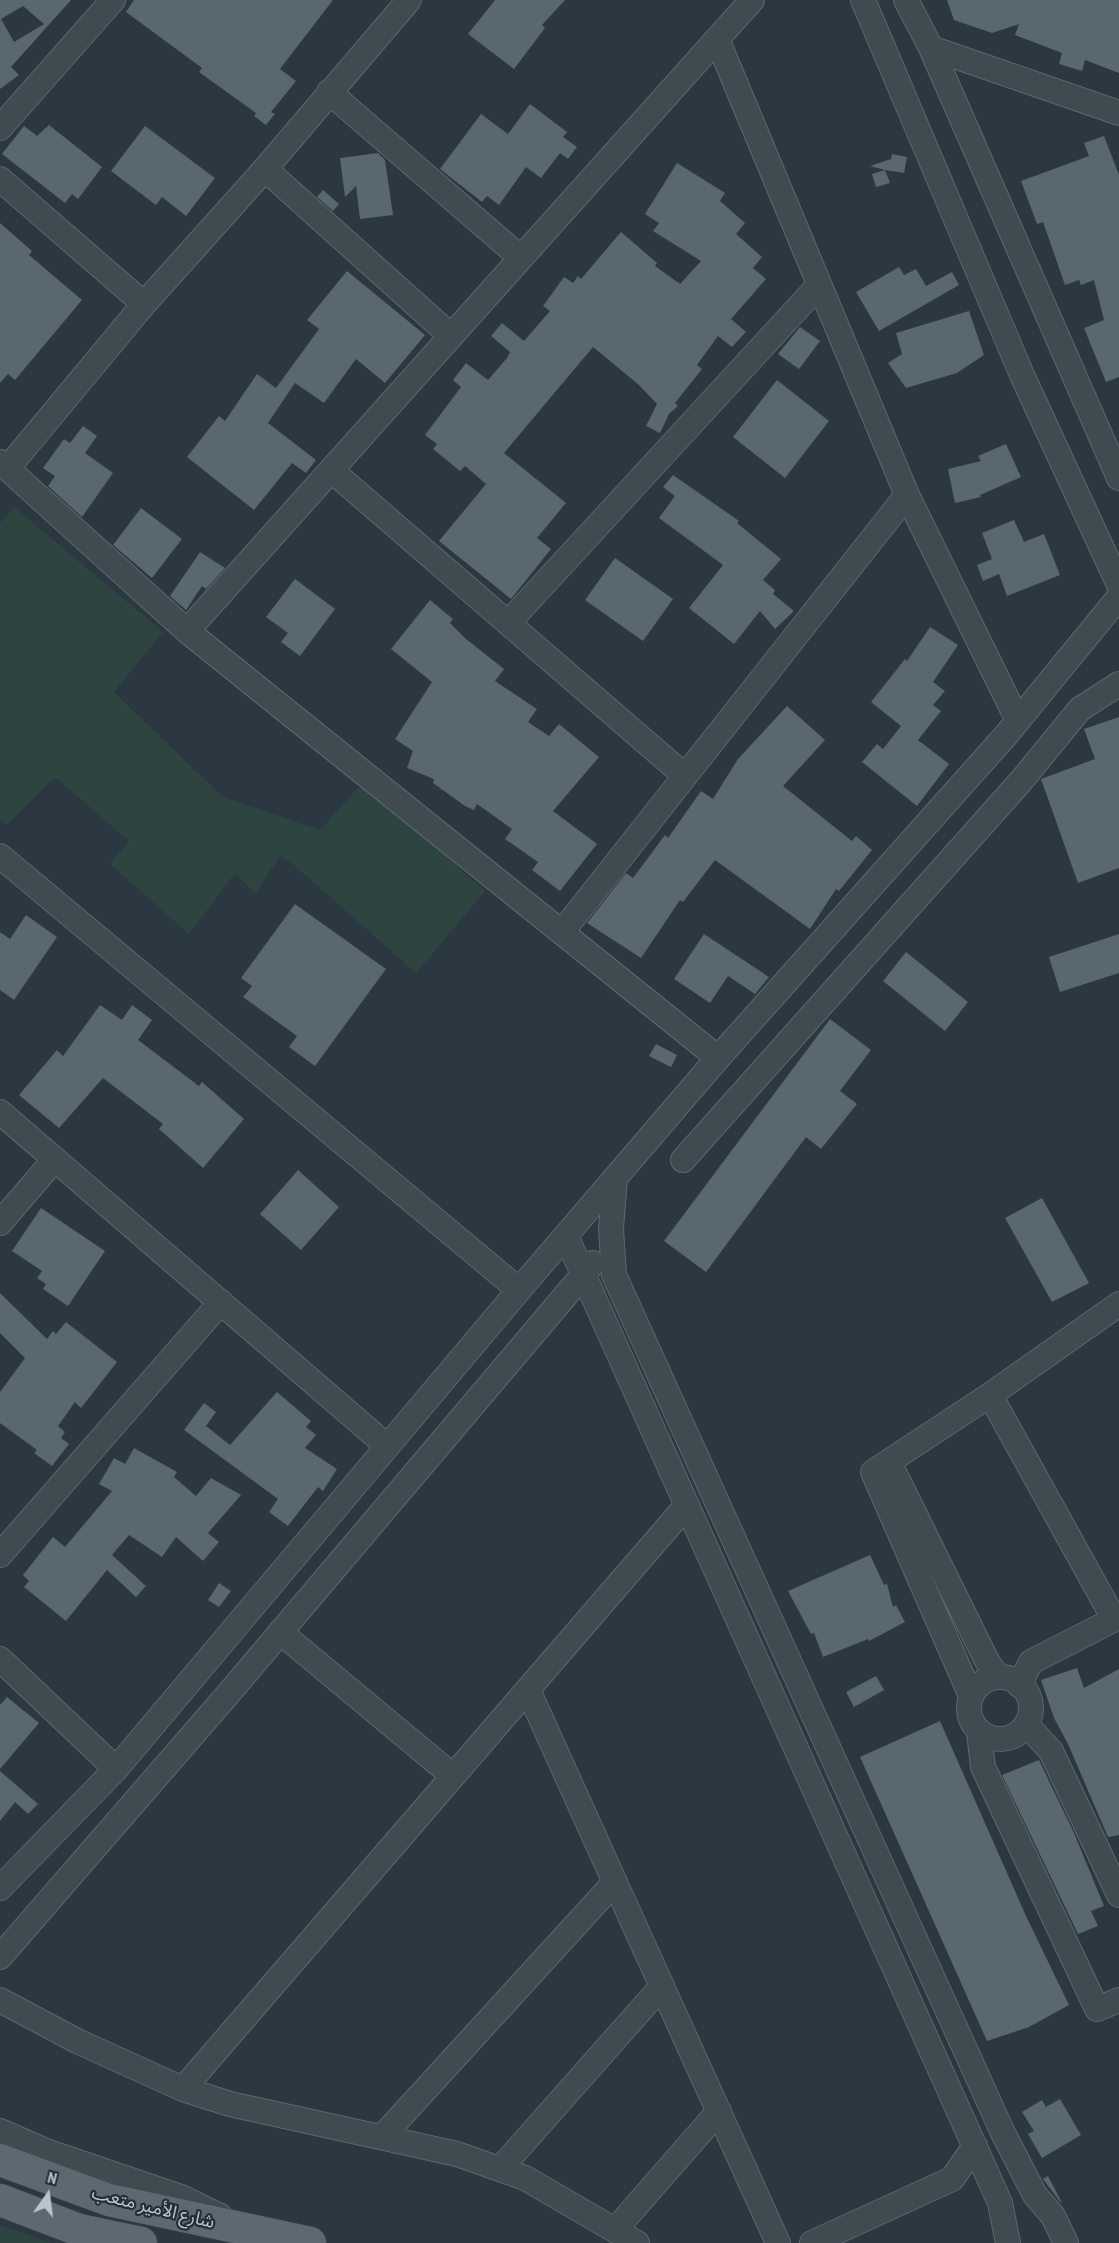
<!DOCTYPE html>
<meta charset="utf-8">
<style>
body{margin:0}
#map{position:relative;width:1119px;height:2243px;overflow:hidden;background:#2b3841;font-family:"PT Sans Narrow",sans-serif}
canvas{display:block}
.north{position:absolute;left:18px;top:2165px;width:60px;height:60px;-webkit-text-stroke:4px #232f36;paint-order:stroke;rotate:14deg;font-size:16px;font-weight:700;line-height:24px;text-align:center;color:#bcc4cb}
.north::after{content:'';display:block;margin:auto;width:21px;height:27px;background:#bcc4cb;clip-path:polygon(50% 0,100% 100%,50% 72%,0 100%)}
</style>
<div id="map">
<canvas width="1119" height="2243"></canvas>
<div class="north">N</div>
</div>
<script>
const g = document.querySelector('canvas').getContext('2d');
g.lineJoin = 'round';
function fillPath(path, color) { g.fillStyle = color; g.fill(path, 'evenodd'); }
const poly = rows => new Path2D(rows.map(r => 'M' + r).join(''));
function strokePath(path, color, width, dash) { g.strokeStyle = color; g.lineWidth = width; g.lineCap = dash ? 'butt' : 'round'; g.setLineDash(dash || []); g.stroke(path); }
function label(font, color, halo, rows, align = 'center') {
  g.font = font + ' "PT Sans Narrow","Noto Sans Arabic",sans-serif'; g.lineWidth = 4.5; g.setLineDash([]); g.textBaseline = 'middle'; g.strokeStyle = halo; g.fillStyle = color; for (const [text, x, y, turn = 0] of rows) {
    g.save(); g.translate(x, y); g.rotate((+turn || 0) * Math.PI / 180); g.textAlign = isNaN(turn) ? turn : align; if (halo) g.strokeText(text, 0, 0); g.fillText(text, 0, 0); g.restore();
  }
}
const green = poly([
 [14,507,163,632,114,692,223,797,320,830,363,782,485,891,416,973,294,865,280,856,255,894,235,873,189,934,110,864,129,841,55,777,7,825,0,819,0,523],
 [0,2225,51,2243,0,2243]
]);
const building = poly([
 [0,0,71,0,11,67,19,75,0,89],
 [23,6,44,24,14,42,1,19],
 [134,0,333,0,280,69,296,81,271,112,275,114,266,125,254,116,256,113,199,72,202,68,126,12],
 [495,0,565,0,542,25,545,28,514,69,468,34],
 [947,0,1119,0,1119,73,1085,60,1082,71,1059,64,1062,53,1015,35,1019,24,992,33,954,20],
 [530,104,567,132,563,137,577,147,568,159,560,153,541,178,526,167,499,205,487,196,482,202,440,169,481,114,508,134],
 [49,125,102,167,78,199,72,194,65,203,2,154,24,126,37,136],
 [145,126,215,178,186,216,162,197,156,205,111,171],
 [1104,136,1119,175,1119,377,1106,382,1084,328,1104,320,1094,280,1081,285,1079,280,1065,285,1043,222,1037,224,1021,181,1089,156,1084,143],
 [378,153,385,160,393,215,360,219,356,186,345,197,340,158],
 [892,154,907,157,904,173,885,170,890,183,876,187,872,174,885,170,870,166,891,159],
 [677,163,725,193,720,201,745,223,736,234,762,257,753,268,766,279,731,319,746,332,732,347,718,336,697,365,702,369,675,403,678,406,669,414,660,433,646,426,657,404,639,385,593,347,504,453,566,503,537,538,551,549,511,599,439,541,486,484,465,466,460,471,433,449,437,444,425,435,461,387,453,380,466,363,488,380,507,358,510,352,491,336,502,323,524,341,550,311,543,306,564,277,573,283,578,276,581,279,621,232,657,263,655,266,680,284,701,261,653,231,659,223,645,214],
 [323,190,339,204,333,211,317,197],
 [0,223,32,251,29,255,82,300,15,380,8,374,0,383],
 [899,267,904,275,916,269,926,286,952,272,959,285,879,331,856,292],
 [347,271,425,335,385,383,356,359,324,403,295,383,268,423,316,460,306,473,292,463,254,510,187,457,219,416,225,421,257,374,276,388,319,329,307,320],
 [969,311,984,355,957,373,906,388,888,363,902,354,896,333],
 [800,327,820,341,799,369,778,354],
 [777,380,829,421,785,478,733,437],
 [83,426,97,436,85,453,113,473,82,517,48,486,55,476,43,468,64,439,70,443],
 [1006,444,1021,477,980,495,981,497,955,503,948,469,981,461,978,456],
 [673,475,739,521,737,523,781,559,763,580,775,590,773,594,794,611,775,629,760,611,734,644,689,608,723,565,659,518,675,496,663,487],
 [141,508,182,539,152,578,113,545],
 [1014,520,1024,542,1044,534,1060,575,1007,596,999,574,983,581,977,565,992,559,982,533],
 [200,552,225,568,206,589,202,586,186,610,170,596],
 [615,558,673,599,643,641,585,600],
 [295,579,335,609,300,656,281,642,288,633,266,617],
 [430,600,453,619,450,623,466,639,504,669,495,681,537,709,528,722,549,736,559,724,599,757,553,811,597,844,560,891,532,870,538,862,505,839,512,829,477,804,474,810,465,806,433,783,434,779,407,768,413,751,395,739,432,682,391,649],
 [930,627,958,645,933,682,945,691,933,705,941,711,918,740,949,764,917,806,862,762,877,744,883,749,901,726,871,702,905,659,907,661],
 [787,706,825,740,783,786,852,841,856,836,872,850,839,891,836,889,810,929,715,860,683,902,680,900,641,958,587,923,626,873,633,878,665,835,668,838,701,791,713,799,738,759],
 [1119,717,1119,868,1078,883,1041,779,1095,759,1084,729],
 [295,904,386,969,315,1066,289,1047,297,1036,243,997,252,986,241,978],
 [26,915,57,937,14,1000,0,990,0,932,10,939],
 [704,934,769,977,755,994,728,976,710,1003,674,979],
 [1119,934,1119,973,1060,992,1049,957],
 [906,952,968,1002,945,1031,883,981],
 [100,1005,122,1020,132,1005,152,1020,138,1040,199,1086,202,1082,244,1119,203,1168,159,1129,163,1124,103,1078,59,1128,19,1095,57,1050,63,1056],
 [830,1019,871,1050,840,1091,857,1104,821,1149,806,1137,706,1272,664,1241],
 [656,1044,677,1055,671,1067,649,1056],
 [298,1170,339,1207,301,1250,260,1214],
 [1042,1198,1089,1283,1052,1302,1005,1218],
 [41,1208,105,1251,68,1306,43,1289,46,1284,37,1278,42,1271,12,1251],
 [0,1293,47,1339,53,1331,56,1334,66,1322,117,1362,81,1408,75,1402,58,1426,65,1432,61,1438,69,1444,52,1466,34,1453,37,1450,0,1423,0,1392,25,1358,0,1333],
 [277,1392,311,1421,306,1427,316,1435,305,1448,337,1469,323,1491,318,1487,288,1526,269,1512,278,1499,184,1430,204,1403,216,1412,206,1426,230,1445],
 [134,1448,177,1472,174,1477,196,1496,211,1478,241,1495,208,1533,219,1542,203,1561,176,1537,162,1557,129,1535,112,1555,146,1586,136,1597,107,1570,66,1621,24,1587,29,1581,23,1575,53,1537,65,1547,112,1491,99,1484,114,1458,125,1464],
 [870,1555,884,1585,887,1584,893,1607,896,1605,905,1622,869,1641,868,1639,823,1657,814,1633,811,1634,788,1591],
 [219,1583,231,1591,219,1607,208,1600],
 [1077,1668,1084,1688,1119,1669,1119,1835,1108,1837,1068,1744,1054,1718,1041,1680],
 [876,1676,884,1690,854,1707,846,1692],
 [7,1697,39,1723,0,1769,0,1705],
 [940,1721,1026,1916,1069,2005,1029,2027,987,2041,860,1757],
 [1039,1760,1074,1833,1104,1906,1091,1911,1098,1926,1078,1934,1002,1775],
 [0,1771,38,1804,28,1814,15,1802,0,1821],
 [1060,2099,1081,2135,1042,2158,1028,2134,1034,2131,1022,2112,1042,2100,1046,2107],
 [1048,2176,1062,2203,1061,2203,1043,2179]
]);
const minor = poly([
 [863,0,1022,375,1119,585],
 [906,0,931,48,1119,478],
 [717,39,907,495,1018,721],
 [931,48,1119,113],
 [329,92,521,258],
 [0,128,113,0],
 [265,169,451,336],
 [0,179,144,304],
 [0,462,187,631,718,1058],
 [7,469,144,304,265,169,409,0],
 [331,470,685,776],
 [508,623,819,285],
 [187,631,752,0],
 [0,856,519,1290],
 [562,932,907,495],
 [0,1112,387,1446],
 [683,1160,1021,781,1080,709,1119,684],
 [615,1178,611,1229,614,1275,1003,2133,1035,2195,1053,2216,1066,2243],
 [0,1223,55,1159],
 [566,1236,1000,2203,1008,2243],
 [990,1395,1114,1619],
 [889,1462,987,1661,998,1677],
 [0,1555,221,1302],
 [280,1632,453,1776],
 [0,1659,116,1769],
 '969 1708a31 31 0 1 1 62 0a31 31 0 1 1-62 0Z',
 [1019,1685,1031,1662,1119,1617],
 [528,1690,778,2243],
 [971,1696,873,1472,990,1395,1119,1304],
 [1026,1724,1051,1751,1119,1895],
 [979,1732,983,1767,1097,2009,1119,2000],
 [0,1888,116,1769,519,1290,718,1058,1007,734,1119,597],
 [0,1957,229,1693,593,1263],
 [0,2000,77,2041,183,2089,230,2104,457,2154,525,2178,637,2243],
 [183,2089,687,1505],
 [0,2131,46,2151,181,2197,220,2216],
 [382,2137,615,1882],
 [500,2169,662,1986],
 [615,2230,719,2111],
 [812,2243,952,2179,975,2146]
]);
const major = poly([
 [0,2160,109,2200,310,2243],
 [0,2200,79,2230,141,2243]
]);
const streetNames = [
 ["شارع الأمير متعب",153,2208,14]
];
fillPath(green, '#2e4441');
fillPath(building, '#596770');
strokePath(minor, '#5d676e', 26);
strokePath(major, '#48535a', 33);
strokePath(minor, '#3f4a51', 24);
strokePath(major, '#5d6970', 32);
label('18px', '#bcc4cb', '#232f36', streetNames);
</script>
